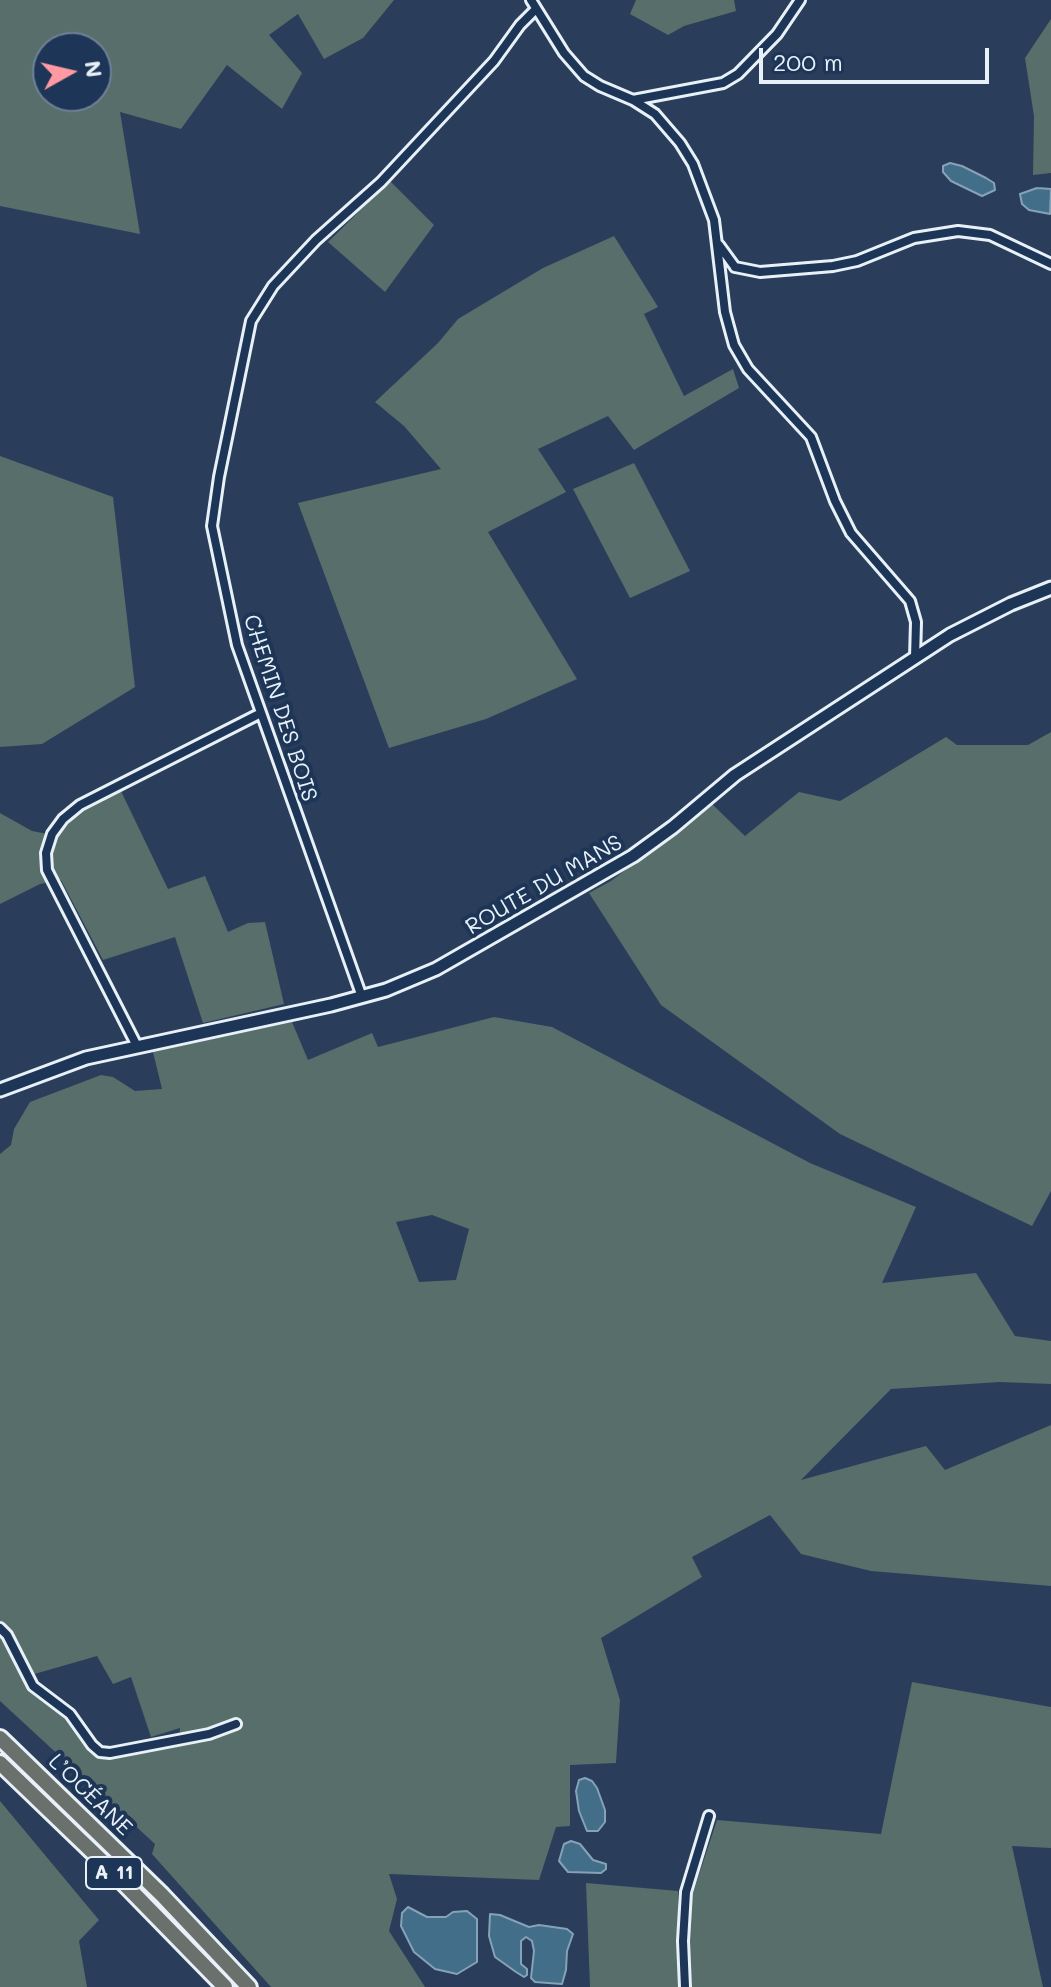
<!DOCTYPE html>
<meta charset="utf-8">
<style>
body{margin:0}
#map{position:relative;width:1051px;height:1987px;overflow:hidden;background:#2a3e5b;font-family:Mali,sans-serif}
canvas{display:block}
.north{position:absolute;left:32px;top:32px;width:80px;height:80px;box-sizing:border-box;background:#1d3557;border:2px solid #6e8097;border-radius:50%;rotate:82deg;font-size:22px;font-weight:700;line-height:32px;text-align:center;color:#e8f1f8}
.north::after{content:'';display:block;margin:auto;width:28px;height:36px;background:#ff9aa2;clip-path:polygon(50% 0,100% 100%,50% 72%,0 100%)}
.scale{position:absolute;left:759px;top:48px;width:230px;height:36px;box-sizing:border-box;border:4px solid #e8f1f8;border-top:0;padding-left:10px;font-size:24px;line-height:28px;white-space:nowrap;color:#e8f1f8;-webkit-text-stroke:6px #1d3557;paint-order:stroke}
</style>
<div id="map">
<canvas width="1051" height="1987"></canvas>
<div class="north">N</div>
<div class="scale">200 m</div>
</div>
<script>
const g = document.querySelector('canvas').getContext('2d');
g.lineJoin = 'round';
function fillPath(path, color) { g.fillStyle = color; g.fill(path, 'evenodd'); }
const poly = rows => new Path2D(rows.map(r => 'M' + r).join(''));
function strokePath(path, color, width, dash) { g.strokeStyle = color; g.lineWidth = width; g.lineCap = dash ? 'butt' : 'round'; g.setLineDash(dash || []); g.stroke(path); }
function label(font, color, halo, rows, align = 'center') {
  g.font = font + ' Mali,sans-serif'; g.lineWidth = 8; g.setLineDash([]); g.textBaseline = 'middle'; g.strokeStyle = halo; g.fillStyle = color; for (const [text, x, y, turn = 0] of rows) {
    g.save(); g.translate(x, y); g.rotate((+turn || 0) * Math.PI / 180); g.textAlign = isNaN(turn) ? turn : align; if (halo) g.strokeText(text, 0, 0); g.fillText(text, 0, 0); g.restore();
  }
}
const green = poly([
 [0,0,394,0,363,38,324,59,298,14,269,35,302,73,282,109,227,65,181,129,120,112,140,234,0,206],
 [48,48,96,48,96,96,48,96],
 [636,0,734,0,736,11,684,26,668,35,630,14],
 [1051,19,1051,173,1033,175,1034,116,1025,58],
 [390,181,434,225,385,292,328,242],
 [614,236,658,307,644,314,684,396,733,369,739,388,634,450,608,416,538,449,566,492,488,532,577,679,486,719,389,748,298,503,441,469,404,426,375,402,438,343,458,319,543,268],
 [0,456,113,497,135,687,42,744,0,747],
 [634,463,690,571,630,598,573,489],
 [1051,732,1051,1191,1032,1226,840,1134,661,1005,589,893,611,881,712,804,745,836,799,792,840,801,946,737,957,745,1028,745],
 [120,789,168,889,205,876,228,932,248,923,265,922,284,1004,203,1023,175,937,103,960,61,880,40,884,0,904,0,813,32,831,58,836,77,814],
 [494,1017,552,1027,810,1163,916,1207,882,1283,976,1273,1015,1336,1051,1341,1051,1384,1000,1382,891,1389,801,1480,926,1446,945,1470,1051,1425,1051,1586,871,1571,801,1554,770,1515,692,1557,702,1577,601,1638,620,1700,616,1763,570,1765,570,1826,556,1827,539,1880,389,1874,397,1899,389,1931,425,1987,271,1987,152,1854,155,1844,0,1701,0,1637,29,1690,65,1717,90,1751,98,1757,112,1759,179,1745,180,1728,151,1737,131,1677,113,1684,97,1656,31,1675,10,1630,0,1621,0,1154,11,1145,14,1129,30,1102,101,1075,113,1077,135,1091,162,1089,153,1052,292,1022,308,1060,372,1033,378,1047],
 [432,1215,469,1229,456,1280,419,1282,396,1222],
 [912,1682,1051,1707,1051,1848,1012,1846,1043,1987,692,1987,688,1943,691,1899,717,1820,881,1834],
 [0,1801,99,1920,79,1941,87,1987,0,1987],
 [586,1883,678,1891,679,1987,590,1987]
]);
const water = poly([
 [950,163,962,166,986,178,994,183,995,190,982,196,951,181,943,172,943,166,950,163],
 [1037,188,1051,189,1050,214,1029,210,1022,204,1020,194,1037,188],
 [585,1778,592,1781,597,1788,605,1810,605,1822,598,1831,587,1831,579,1811,576,1791,579,1780,585,1778],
 [571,1841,580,1844,593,1860,606,1864,606,1869,601,1873,568,1872,559,1861,564,1844,571,1841],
 [408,1907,427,1917,446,1917,453,1912,467,1911,477,1919,477,1962,457,1974,435,1969,414,1952,401,1926,402,1913,408,1907],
 [490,1914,500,1915,529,1927,539,1925,567,1929,573,1934,567,1951,566,1970,562,1984,535,1982,531,1978,534,1951,532,1941,526,1937,521,1941,521,1964,527,1969,527,1975,524,1977,516,1972,495,1957,489,1936,490,1914]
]);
const street = poly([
 [531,0,564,53,584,76,600,86,633,100,655,114,680,143,693,164,714,220,725,312,734,345,748,369,811,437,835,501,851,533,910,601,916,622,915,658],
 [633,100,723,83,738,74,777,34,800,0],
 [719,245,735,267],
 [735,267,760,272,833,266,857,261,914,238,958,231,990,235,1051,264],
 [362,997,237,645,212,526,219,477,251,321,273,286,316,240,381,182,494,61,520,25,536,9],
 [137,1046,47,870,46,853,52,834,63,819,80,805,261,713],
 [0,1628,7,1635,33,1686,70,1714,92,1745,100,1752,110,1753,209,1734,236,1724],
 [685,1987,683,1941,686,1892,709,1816]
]);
const secondary = poly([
 [0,1090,86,1058,331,1005,386,990,436,969,633,856,673,827,735,775,950,635,1011,604,1051,588]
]);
const highway = poly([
 [0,1738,162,1895,249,1987],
 [0,1763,104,1863,225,1987]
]);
const shields = [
 [114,1873,56]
];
const shieldNames = [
 ["A 11",114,1873]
];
const streetNames = [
 ["CHEMIN DES BOIS",280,708,72],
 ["ROUTE DU MANS",544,885,-30],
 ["L’OCÉANE",90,1795,44]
];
fillPath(green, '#576e6a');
fillPath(water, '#436e8a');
strokePath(water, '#85a2b6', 2);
strokePath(street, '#e8f1f8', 14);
strokePath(secondary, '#e8f1f8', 17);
strokePath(highway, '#e8f1f8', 20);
strokePath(street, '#1d3557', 8);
strokePath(secondary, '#1d3557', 11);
strokePath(highway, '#6a716d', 14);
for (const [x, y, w] of shields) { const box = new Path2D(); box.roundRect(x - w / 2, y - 16, w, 32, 6); g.fillStyle = '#1d3557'; g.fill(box); strokePath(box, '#e8f1f8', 2); }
label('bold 20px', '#e8f1f8', null, shieldNames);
label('22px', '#e8f1f8', '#1d3557', streetNames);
</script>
